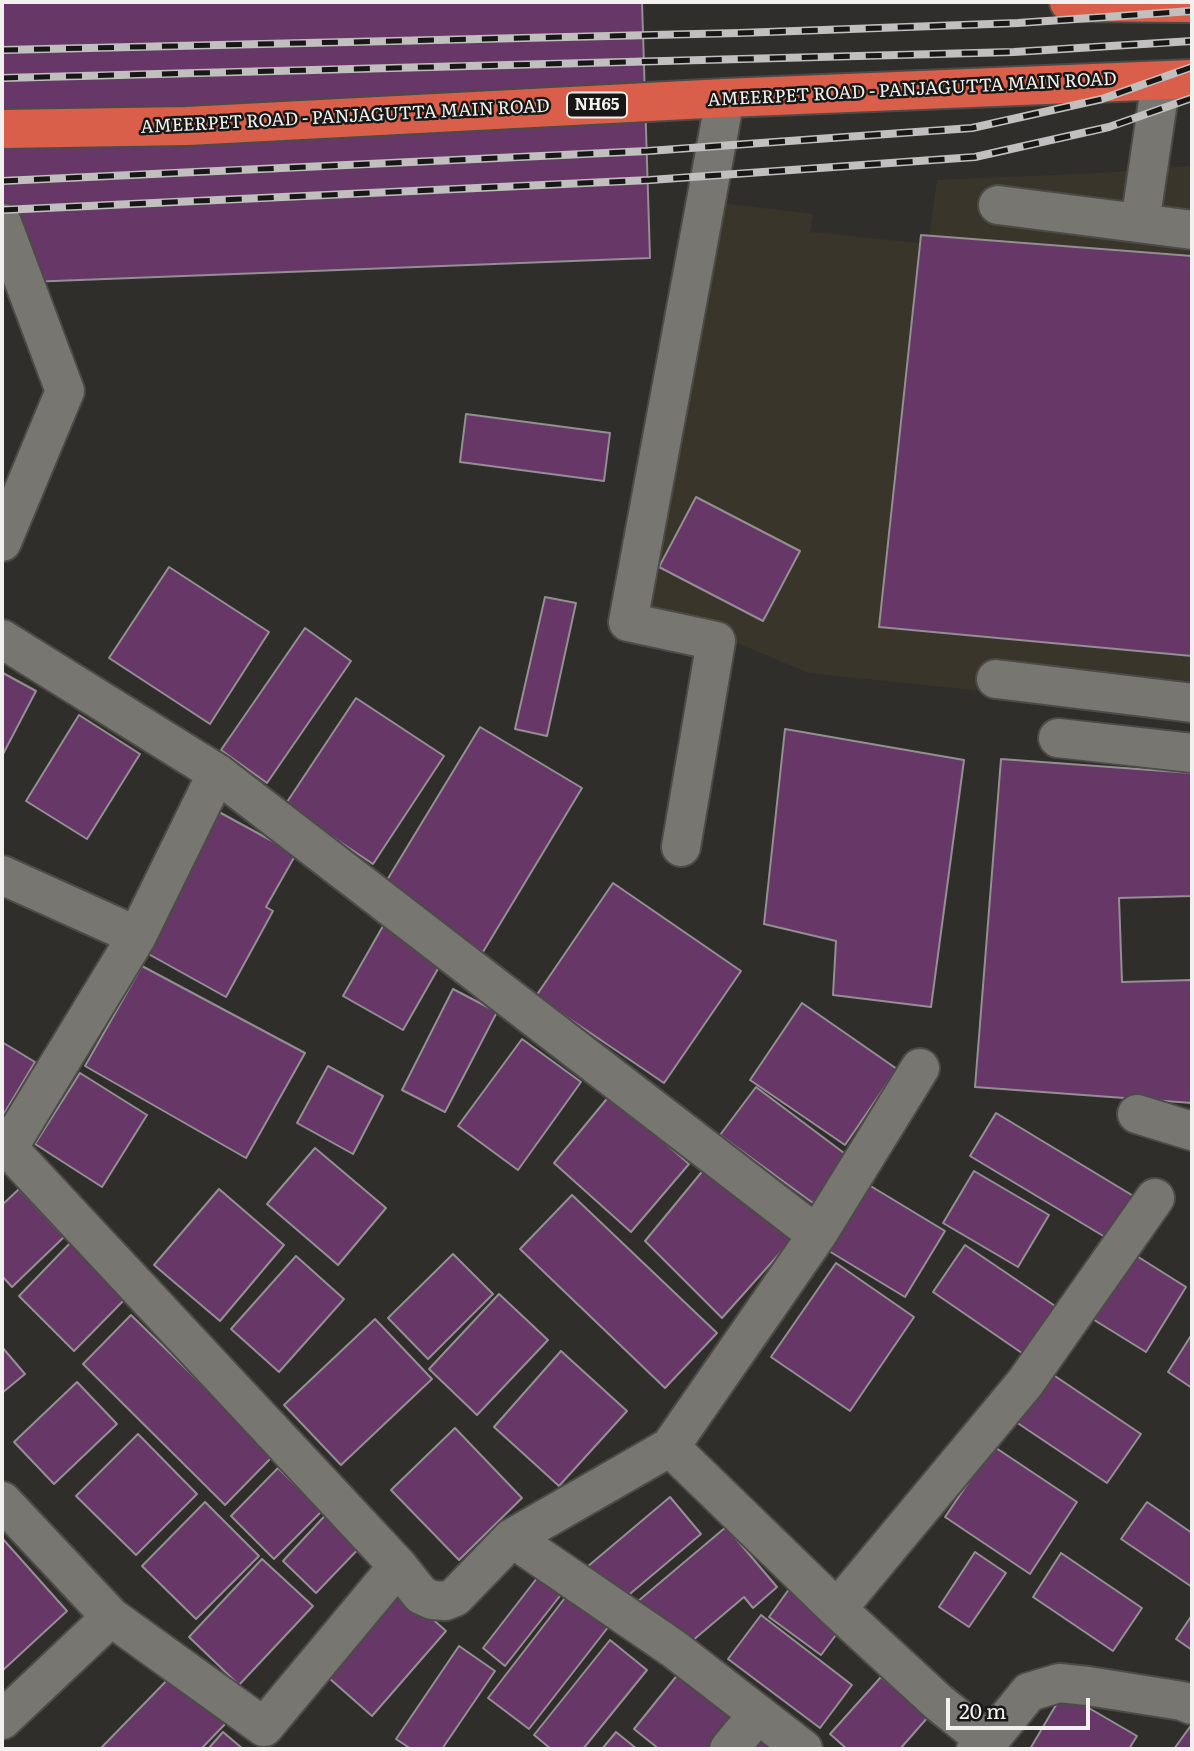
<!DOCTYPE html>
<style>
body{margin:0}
#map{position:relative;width:1194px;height:1751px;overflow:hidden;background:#302e2a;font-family:Literata,serif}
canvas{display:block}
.frame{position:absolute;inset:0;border:4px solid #f2f1ef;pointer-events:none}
.scale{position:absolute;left:946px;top:1698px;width:144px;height:32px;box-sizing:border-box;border:4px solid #f2f1ef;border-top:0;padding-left:9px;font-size:21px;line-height:24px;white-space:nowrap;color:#f2f1ef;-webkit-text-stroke:5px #171715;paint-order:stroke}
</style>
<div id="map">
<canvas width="1194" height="1751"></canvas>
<div class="frame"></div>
<div class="scale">20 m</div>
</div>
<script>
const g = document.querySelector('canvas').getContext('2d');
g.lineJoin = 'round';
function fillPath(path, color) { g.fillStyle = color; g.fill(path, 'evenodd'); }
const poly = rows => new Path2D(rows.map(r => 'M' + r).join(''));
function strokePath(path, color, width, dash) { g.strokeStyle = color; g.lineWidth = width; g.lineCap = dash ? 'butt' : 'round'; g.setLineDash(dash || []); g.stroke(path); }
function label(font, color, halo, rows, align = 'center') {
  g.font = font + ' Literata,serif'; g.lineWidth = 5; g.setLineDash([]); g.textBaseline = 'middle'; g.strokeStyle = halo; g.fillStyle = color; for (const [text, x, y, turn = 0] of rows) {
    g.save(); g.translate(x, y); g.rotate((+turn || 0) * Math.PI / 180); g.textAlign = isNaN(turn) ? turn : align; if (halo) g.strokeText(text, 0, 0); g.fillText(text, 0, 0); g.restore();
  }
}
const built = poly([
 [1192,166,1192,713,809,673,720,636,633,617,713,202,813,214,810,232,928,244,937,180,1100,173]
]);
const building = poly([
 [2,2,642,2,650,258,2,283,2,2],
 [921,235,1192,256,1192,656,879,627,921,235],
 [466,414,610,433,604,481,460,462,466,414],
 [696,497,800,551,763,621,659,567,696,497],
 [169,567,269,632,210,724,109,658,169,567],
 [545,597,576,603,547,736,515,729,545,597],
 [305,628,351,661,267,783,221,750,305,628],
 [3,673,36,691,2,756,2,676,3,673],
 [356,698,444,756,373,864,285,805,356,698],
 [79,715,140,754,87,839,26,801,79,715],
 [480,727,582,788,483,952,381,890,480,727],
 [785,729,964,760,931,1007,833,995,836,941,764,924,785,729],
 [1001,759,1192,773,1192,896,1119,898,1122,982,1192,980,1192,1103,975,1087,1001,759],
 [219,812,296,854,266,907,273,911,226,997,143,951,219,812],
 [613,883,741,971,664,1083,536,996,613,883],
 [387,919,447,953,403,1030,343,996,387,919],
 [142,966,305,1053,246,1158,85,1066,142,966],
 [453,989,497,1012,445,1112,402,1090,453,989],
 [802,1003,897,1069,845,1145,750,1080,802,1003],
 [522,1039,581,1082,518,1170,458,1126,522,1039],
 [2,1042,35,1062,2,1117,2,1042],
 [328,1066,383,1096,353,1154,297,1123,328,1066],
 [80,1073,147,1115,102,1187,35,1144,80,1073],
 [756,1087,848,1156,813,1203,720,1135,756,1087],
 [610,1095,689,1164,631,1232,554,1163,610,1095],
 [996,1113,1145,1203,1120,1246,970,1156,996,1113],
 [315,1148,386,1208,338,1265,267,1204,315,1148],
 [705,1168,797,1234,722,1318,645,1241,705,1168],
 [974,1171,1049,1215,1018,1267,943,1223,974,1171],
 [859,1179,945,1231,905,1297,819,1245,859,1179],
 [19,1189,64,1237,12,1287,2,1276,2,1205,19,1189],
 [219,1189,284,1245,220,1321,154,1265,219,1189],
 [572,1195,717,1333,665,1388,520,1249,572,1195],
 [73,1240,129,1295,74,1351,19,1296,73,1240],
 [965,1245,1067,1314,1035,1362,933,1292,965,1245],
 [1132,1253,1186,1287,1146,1352,1091,1318,1132,1253],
 [453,1254,493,1294,428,1359,388,1318,453,1254],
 [296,1256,344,1299,279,1372,231,1329,296,1256],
 [836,1263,914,1317,850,1411,771,1357,836,1263],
 [499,1294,548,1340,477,1415,429,1369,499,1294],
 [131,1315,274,1455,225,1505,83,1364,131,1315],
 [375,1319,432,1379,341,1465,284,1405,375,1319],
 [1192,1334,1192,1388,1168,1372,1192,1334],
 [2,1347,25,1374,2,1393,2,1347],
 [561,1351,627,1411,559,1486,494,1427,561,1351],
 [1046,1370,1141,1434,1107,1483,1013,1420,1046,1370],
 [77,1382,117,1424,54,1484,14,1442,77,1382],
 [455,1428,522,1498,459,1560,391,1490,455,1428],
 [138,1434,197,1494,136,1555,76,1496,138,1434],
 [993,1446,1077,1502,1030,1574,945,1517,993,1446],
 [278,1468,322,1511,274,1559,231,1516,278,1468],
 [670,1497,701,1534,618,1604,587,1567,670,1497],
 [205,1502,259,1556,196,1619,142,1566,205,1502],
 [1147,1502,1192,1533,1192,1587,1121,1539,1147,1502],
 [332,1508,366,1541,316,1593,283,1561,332,1508],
 [726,1527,777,1587,753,1608,744,1597,685,1647,637,1602,726,1527],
 [2,1538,67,1611,2,1671,2,1538],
 [975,1552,1006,1573,969,1627,939,1607,975,1552],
 [1061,1553,1142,1608,1113,1651,1033,1597,1061,1553],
 [262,1559,313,1606,239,1685,189,1637,262,1559],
 [544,1569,567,1587,505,1666,483,1648,544,1569],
 [792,1585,844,1624,821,1655,769,1617,792,1585],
 [395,1586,446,1631,372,1716,321,1671,395,1586],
 [574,1586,616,1617,529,1729,488,1698,574,1586],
 [761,1615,852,1685,820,1728,728,1659,761,1615],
 [1192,1615,1192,1650,1176,1639,1192,1615],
 [610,1640,647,1670,583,1749,551,1749,534,1735,610,1640],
 [459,1646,495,1671,442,1749,411,1749,396,1739,459,1646],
 [683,1668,744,1718,718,1749,659,1749,634,1729,683,1668],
 [176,1671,228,1721,201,1749,100,1749,176,1671],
 [881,1677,928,1717,900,1749,847,1749,830,1734,881,1677],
 [1063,1693,1137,1736,1129,1749,1030,1749,1063,1693],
 [1192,1724,1192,1749,1174,1749,1192,1724],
 [751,1727,782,1749,736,1749,751,1727],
 [223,1732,243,1749,208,1749,223,1732],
 [616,1732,637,1749,602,1749,616,1732]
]);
const minor = poly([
 [998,205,1192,230],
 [2,223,65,391,2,542],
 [1140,223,1161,81],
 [2,639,217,773,817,1235],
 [996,679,1192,703],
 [1058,738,1192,753],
 [217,773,137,936,8,1148,398,1566,421,1595,432,1600,445,1601,455,1597,512,1538,670,1447,817,1235,920,1068],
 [681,847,716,641,628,622,725,98],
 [2,875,137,936],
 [1137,1114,1192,1131],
 [670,1447,837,1609,938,1702,988,1742,984,1749],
 [2,1501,111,1617,2,1720],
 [512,1538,674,1649,803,1749],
 [837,1609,1025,1383,1155,1198],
 [111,1617,264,1727,398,1566],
 [729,1749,758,1714],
 [976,1749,988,1742,1029,1692,1059,1683,1088,1686,1182,1701,1192,1705]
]);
const highway = poly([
 [1069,2,1192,3],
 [2,129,187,126,725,98,1192,79]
]);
const rail = poly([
 [2,50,739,33,1018,23,1192,11],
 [2,78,1014,52,1192,41],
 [2,181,648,151,972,128,1102,99,1192,67],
 [2,210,650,180,975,157,1109,127,1192,98]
]);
const shields = [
 [597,105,60]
];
const shieldNames = [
 ["NH65",597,105]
];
const streetNames = [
 ["AMEERPET ROAD - PANJAGUTTA MAIN ROAD",912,90,-3],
 ["AMEERPET ROAD - PANJAGUTTA MAIN ROAD",345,117,-3]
];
fillPath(built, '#39352b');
fillPath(building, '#673768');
strokePath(building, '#938f93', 2);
strokePath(minor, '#4c4b48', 42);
strokePath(highway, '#4c4b48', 42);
strokePath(minor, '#787671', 38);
strokePath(highway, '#da5f4b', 38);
strokePath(rail, '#c1c0be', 8);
strokePath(rail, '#171715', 5, [16]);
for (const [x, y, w] of shields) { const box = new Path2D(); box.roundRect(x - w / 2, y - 12.5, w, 25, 5); g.fillStyle = '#171715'; g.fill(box); strokePath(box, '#f2f1ef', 2); }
label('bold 16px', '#f2f1ef', null, shieldNames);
label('18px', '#f2f1ef', '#171715', streetNames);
</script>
